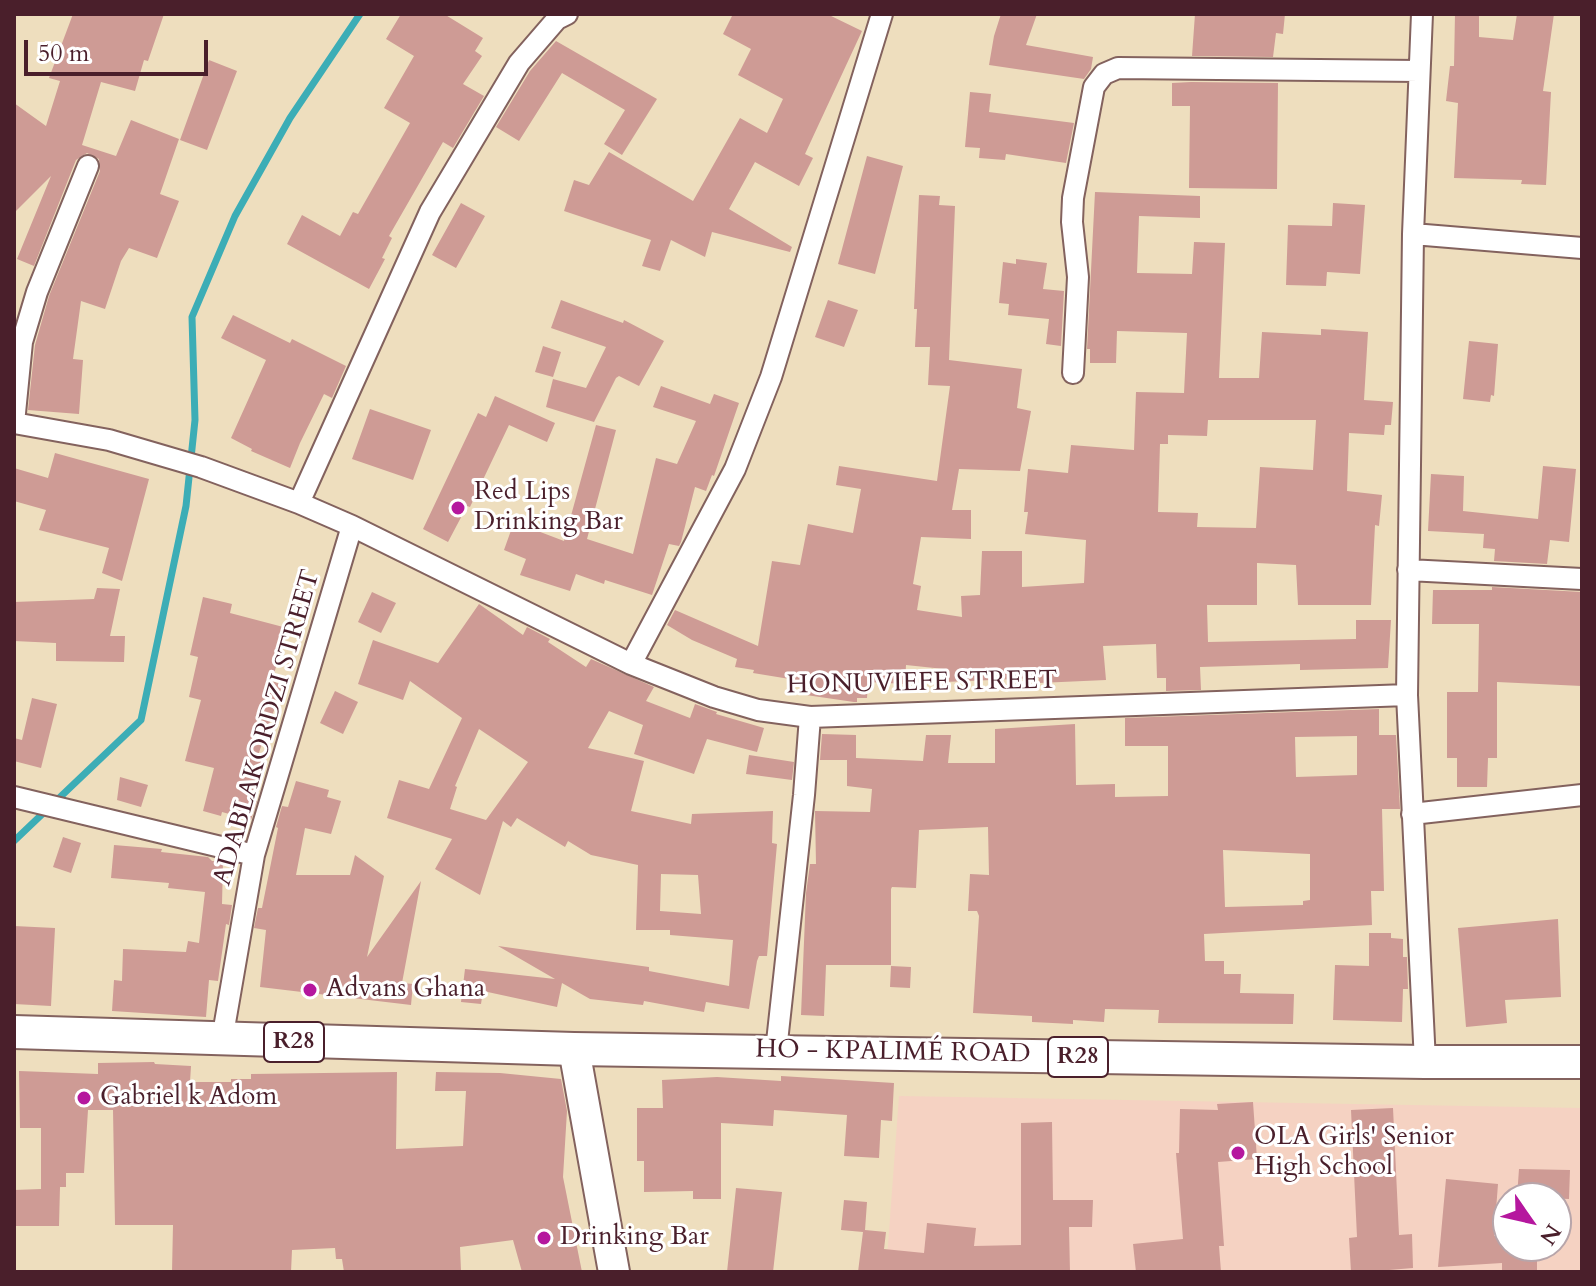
<!DOCTYPE html>
<meta charset="utf-8">
<style>
body{margin:0}
#map{position:relative;width:1596px;height:1286px;overflow:hidden;background:#eedebe;font-family:Cardo,serif}
canvas{display:block}
.frame{position:absolute;inset:0;border:16px solid #4a1f2b;pointer-events:none}
.north{position:absolute;left:1492px;top:1182px;width:80px;height:80px;box-sizing:border-box;background:#fff;border:2px solid #b7a5aa;border-radius:50%;rotate:124deg;font-size:22px;font-weight:700;line-height:32px;text-align:center;color:#4a1f2b}
.north::after{content:'';display:block;margin:auto;width:28px;height:36px;background:#b5179e;clip-path:polygon(50% 0,100% 100%,50% 72%,0 100%)}
.scale{position:absolute;left:24px;top:40px;width:184px;height:36px;box-sizing:border-box;border:4px solid #4a1f2b;border-top:0;padding-left:10px;font-size:24px;line-height:28px;white-space:nowrap;color:#4a1f2b;-webkit-text-stroke:6px #fff;paint-order:stroke}
</style>
<div id="map">
<canvas width="1596" height="1286"></canvas>
<div class="frame"></div>
<div class="north">N</div>
<div class="scale">50 m</div>
</div>
<script>
const g = document.querySelector('canvas').getContext('2d');
g.lineJoin = 'round';
function fillPath(path, color) { g.fillStyle = color; g.fill(path, 'evenodd'); }
const poly = rows => new Path2D(rows.map(r => 'M' + r).join(''));
function strokePath(path, color, width, dash) { g.strokeStyle = color; g.lineWidth = width; g.lineCap = dash ? 'butt' : 'round'; g.setLineDash(dash || []); g.stroke(path); }
function label(font, color, halo, rows, align = 'center') {
  g.font = font + ' Cardo,serif'; g.lineWidth = 6; g.setLineDash([]); g.textBaseline = 'middle'; g.strokeStyle = halo; g.fillStyle = color; for (const [text, x, y, turn = 0] of rows) {
    g.save(); g.translate(x, y); g.rotate((+turn || 0) * Math.PI / 180); g.textAlign = isNaN(turn) ? turn : align; if (halo) g.strokeText(text, 0, 0); g.fillText(text, 0, 0); g.restore();
  }
}
const built = poly([
 [899,1096,1582,1108,1582,1272,886,1272],
 [1508,1198,1556,1198,1556,1246,1508,1246]
]);
const stream = poly([
 [14,841,141,720,186,506,195,420,192,317,235,216,290,118,360,14]
]);
const building = poly([
 [73,14,164,14,148,61,144,60,135,91,101,82,82,145,116,156,131,120,179,139,160,194,179,201,157,258,129,248,121,261,105,309,81,301,73,359,83,360,79,414,28,410,35,345,49,296,100,171,99,159,87,153,76,160,34,266,17,259,51,176,14,213,14,103,46,126,60,81,49,78],
 [401,14,444,14,483,38,475,51,482,56,463,84,484,96,453,148,443,142,389,236,392,238,382,258,385,259,369,289,287,244,302,215,340,236,353,212,358,214,410,123,384,108,414,56,386,39],
 [733,14,827,14,862,31,805,154,813,158,799,186,755,162,729,209,792,247,790,252,712,232,705,257,671,240,660,271,642,266,651,240,564,211,574,180,589,185,609,152,693,201,740,118,767,133,783,99,738,75,751,49,723,34],
 [1001,14,1037,14,1026,45,1093,57,1091,69,1084,79,989,65,994,36],
 [1195,14,1285,14,1283,34,1276,33,1273,57,1192,56],
 [1455,14,1479,14,1479,37,1513,40,1517,14,1554,14,1543,91,1551,92,1546,185,1521,184,1522,180,1454,178,1458,103,1446,101,1450,66,1454,66],
 [556,41,657,99,622,155,604,144,625,110,562,73,519,141,496,127,530,71],
 [209,60,237,71,207,150,180,140],
 [1191,82,1278,83,1277,189,1189,188,1190,106,1172,106,1172,83],
 [970,92,991,94,989,112,1074,123,1066,163,1006,154,1005,160,979,158,980,148,965,147],
 [867,156,903,166,875,274,838,264],
 [1095,192,1200,196,1200,218,1139,216,1137,273,1192,274,1194,242,1225,243,1219,378,1259,378,1262,332,1321,335,1321,329,1368,332,1364,400,1393,402,1391,425,1385,425,1384,435,1349,433,1347,491,1382,495,1379,526,1375,525,1371,605,1298,605,1296,565,1257,563,1257,605,1207,605,1208,642,1356,639,1356,620,1391,620,1388,668,1300,670,1300,664,1200,667,1201,690,1166,691,1166,678,1157,678,1156,644,1103,646,1106,680,1039,683,1039,678,944,682,944,669,906,665,905,684,868,682,867,698,857,698,857,702,854,702,806,695,808,682,753,673,754,670,735,667,737,659,692,640,667,625,675,610,758,646,772,561,800,565,808,524,853,533,861,489,836,485,839,466,937,481,950,386,928,385,930,347,915,347,917,309,914,309,919,195,940,196,939,205,955,206,949,360,1022,369,1017,408,1031,411,1020,471,959,469,952,510,971,510,971,539,921,537,913,584,921,586,917,610,962,617,961,596,980,595,982,551,1022,551,1022,587,1084,583,1086,540,1025,534,1028,512,1024,512,1028,469,1068,473,1071,445,1134,450,1136,392,1184,393,1187,333,1117,331,1116,363,1090,363,1090,349,1087,349],
 [1208,420,1316,420,1313,470,1260,467,1256,528,1197,527,1198,513,1158,512,1160,444,1168,444,1168,435,1207,436],
 [461,203,485,216,456,268,432,255],
 [1333,203,1365,205,1360,274,1327,272,1326,286,1286,285,1288,225,1332,226],
 [1016,259,1047,263,1043,289,1064,291,1061,346,1046,344,1049,319,1008,315,1009,304,999,303,1003,262,1016,264],
 [561,300,623,323,624,320,664,341,639,386,619,376,616,378,594,422,546,407,553,379,586,388,606,347,551,328],
 [828,300,858,310,844,347,815,337],
 [233,315,290,343,292,339,346,366,332,398,324,394,300,443,290,468,251,451,252,449,231,438,266,360,221,338],
 [1469,341,1498,344,1494,396,1491,395,1490,402,1463,399],
 [543,346,561,352,553,377,535,372],
 [661,386,710,404,714,394,739,403,714,476,712,475,706,491,695,487,681,542,679,546,669,544,652,595,605,580,604,584,576,574,570,591,520,575,526,559,504,550,514,522,564,541,596,425,616,430,587,539,633,554,656,458,677,464,696,421,653,407],
 [495,396,555,423,547,442,509,425,470,507,467,506,448,542,423,529,478,413,486,417],
 [370,409,431,430,413,480,352,459],
 [55,453,149,479,122,581,102,573,109,548,39,530,46,510,14,501,14,468,48,478],
 [1543,466,1576,469,1569,542,1550,540,1547,564,1494,561,1495,549,1483,548,1484,534,1428,531,1431,474,1464,476,1463,511,1538,519],
 [1492,587,1582,592,1582,686,1497,682,1497,758,1488,758,1487,787,1457,787,1457,758,1447,758,1447,692,1478,692,1479,624,1432,624,1433,590,1492,590],
 [97,588,120,589,110,636,125,636,124,662,56,661,56,643,14,641,14,602,94,599],
 [372,592,396,603,381,633,358,622],
 [203,597,232,604,230,613,287,628,272,681,283,685,257,758,263,760,251,800,257,801,251,820,222,812,221,816,203,811,214,768,185,761,201,700,189,697,198,657,190,655],
 [479,604,523,635,527,627,550,639,548,642,586,667,591,659,654,687,646,701,690,718,695,704,717,712,716,714,764,728,757,752,707,739,694,774,634,754,643,725,609,711,588,748,644,761,631,811,691,824,692,814,773,811,772,843,777,844,767,956,759,956,757,961,749,1009,706,1002,704,1012,644,1001,643,1005,590,999,562,983,557,1007,483,991,481,1004,461,1002,465,969,555,979,498,946,649,967,649,971,729,986,733,940,670,935,670,930,636,930,638,865,591,855,568,841,565,847,517,818,511,827,503,821,480,895,435,869,452,839,387,818,399,780,429,789,462,718,410,681,403,700,358,684,373,640,438,663],
 [479,729,528,762,486,820,450,809,457,787,455,786],
 [661,874,698,875,701,914,660,911],
 [335,691,358,702,343,734,320,723],
 [32,698,57,704,41,768,14,761,14,738,22,740],
 [1379,709,1379,735,1396,735,1400,809,1382,809,1384,891,1371,891,1372,925,1204,934,1205,961,1224,961,1224,974,1241,974,1240,993,1294,994,1293,1024,1158,1023,1159,1010,1105,1009,1104,1022,1073,1020,1073,1024,1032,1022,1032,1016,973,1013,979,916,977,911,968,911,970,874,989,875,988,827,919,830,916,888,892,887,891,889,891,965,826,965,824,1016,801,1015,806,893,810,864,816,864,815,811,870,812,872,789,847,786,847,760,820,760,822,734,856,735,856,758,923,761,926,735,951,735,948,763,995,763,995,729,1075,724,1076,785,1115,784,1115,797,1168,796,1168,746,1125,746,1125,718],
 [1357,736,1357,775,1296,777,1295,737],
 [1223,850,1310,854,1310,900,1303,901,1303,905,1225,907],
 [749,755,794,762,792,780,746,774],
 [120,777,148,785,141,807,117,800],
 [296,781,329,790,327,797,341,801,331,834,305,828,296,875,350,875,355,855,384,876,367,957,421,881,402,983,413,984,411,1005,260,987,266,930,254,928,258,908,262,908,278,828,276,827,282,806,288,807],
 [63,837,81,843,71,873,53,867],
 [114,845,162,849,161,852,208,857,212,861,223,862,222,904,232,905,229,925,226,924,218,981,209,980,206,1017,112,1011,114,980,122,981,123,949,186,952,188,941,199,943,205,892,168,888,169,883,111,878],
 [1558,919,1561,997,1505,1000,1507,1023,1466,1027,1458,928],
 [14,926,55,928,51,1006,14,1004],
 [1369,933,1391,933,1391,938,1403,939,1403,957,1407,957,1408,989,1403,989,1402,1022,1333,1020,1335,965,1369,966],
 [891,966,911,967,910,988,890,987],
 [154,1062,155,1064,191,1066,190,1082,231,1082,231,1079,251,1079,251,1074,397,1072,396,1149,463,1146,466,1091,435,1091,436,1072,500,1073,561,1079,567,1111,563,1177,582,1272,522,1272,513,1240,460,1247,461,1272,344,1272,342,1259,336,1259,335,1248,292,1250,291,1272,172,1272,173,1225,115,1225,113,1110,88,1110,84,1173,66,1173,66,1187,60,1187,59,1226,14,1226,14,1190,41,1189,41,1128,20,1128,19,1071,98,1074,98,1063],
 [781,1076,894,1083,892,1121,881,1120,879,1158,844,1156,847,1115,774,1110,773,1126,721,1123,721,1199,693,1199,693,1191,644,1192,644,1161,637,1161,637,1108,663,1108,662,1080,717,1077,781,1081],
 [1253,1102,1257,1159,1218,1162,1224,1246,1219,1246,1221,1272,1136,1272,1133,1244,1183,1239,1176,1153,1179,1153,1180,1109,1218,1110,1217,1104],
 [1393,1108,1399,1235,1412,1234,1413,1268,1389,1270,1389,1272,1351,1272,1349,1238,1357,1237,1351,1110],
 [1052,1122,1053,1200,1093,1200,1092,1227,1069,1227,1070,1272,858,1272,863,1232,841,1230,844,1200,867,1202,865,1230,886,1232,884,1249,924,1253,927,1223,976,1228,974,1246,1021,1245,1021,1123],
 [1519,1169,1570,1170,1569,1199,1517,1197],
 [1446,1179,1498,1184,1494,1236,1508,1235,1508,1246,1537,1246,1537,1272,1502,1272,1502,1263,1438,1267],
 [736,1188,782,1192,773,1272,727,1272]
]);
const minor = poly([
 [1422,14,1413,234,1407,695,1425,1062],
 [1413,234,1582,248],
 [1073,373,1078,277,1072,222,1073,198,1094,87,1104,74,1118,68,1419,71],
 [14,423,109,440,201,467,299,503,352,526,631,664,714,697,758,710,810,717,1407,695],
 [14,423,22,342,37,292,88,166],
 [299,503,430,212,519,63,557,19,567,14],
 [1408,570,1582,579],
 [631,664,735,469,771,377,882,14],
 [14,797,254,855],
 [1412,814,1582,795],
 [222,1040,254,855,352,526],
 [776,1051,804,795,810,717]
]);
const secondary = poly([
 [574,1049,614,1272]
]);
const primary = poly([
 [14,1032,574,1049,1425,1062,1582,1062]
]);
const markers = [
 [458,508,8,"#b5179e"],
 [310,990,8,"#b5179e"],
 [84,1098,8,"#b5179e"],
 [1238,1153,8,"#b5179e"],
 [544,1238,8,"#b5179e"]
];
const shields = [
 [294,1042,60],
 [1078,1057,60]
];
const shieldNames = [
 ["R28",294,1042],
 ["R28",1078,1057]
];
const poiNames = [
 ["Red Lips",474,493],
 ["Drinking Bar",474,523],
 ["Advans Ghana",326,990],
 ["Gabriel k Adom",100,1098],
 ["OLA Girls' Senior",1254,1138],
 ["High School",1254,1168],
 ["Drinking Bar",560,1238]
];
const streetNames = [
 ["HONUVIEFE STREET",922,684,-1],
 ["ADABLAKORDZI STREET",268,728,-74],
 ["HO - KPALIMÉ ROAD",893,1053,1]
];
fillPath(built, '#f5d2c2');
strokePath(stream, '#3cadb6', 7);
fillPath(building, '#ce9b95');
strokePath(minor, '#83625e', 24);
strokePath(secondary, '#83625e', 34);
strokePath(primary, '#83625e', 36);
strokePath(minor, '#fff', 20);
strokePath(secondary, '#fff', 30);
strokePath(primary, '#fff', 32);
for (const [x, y, r, color] of markers) { const dot = new Path2D(); dot.arc(x, y, r, 0, 2 * Math.PI); g.fillStyle = color; g.fill(dot); strokePath(dot, '#fff', 3); }
for (const [x, y, w] of shields) { const box = new Path2D(); box.roundRect(x - w / 2, y - 20, w, 40, 6); g.fillStyle = '#fff'; g.fill(box); strokePath(box, '#4a1f2b', 2); }
label('bold 24px', '#4a1f2b', null, shieldNames);
label('26px', '#4a1f2b', '#fff', poiNames, 'left');
label('26px', '#4a1f2b', '#fff', streetNames);
</script>
